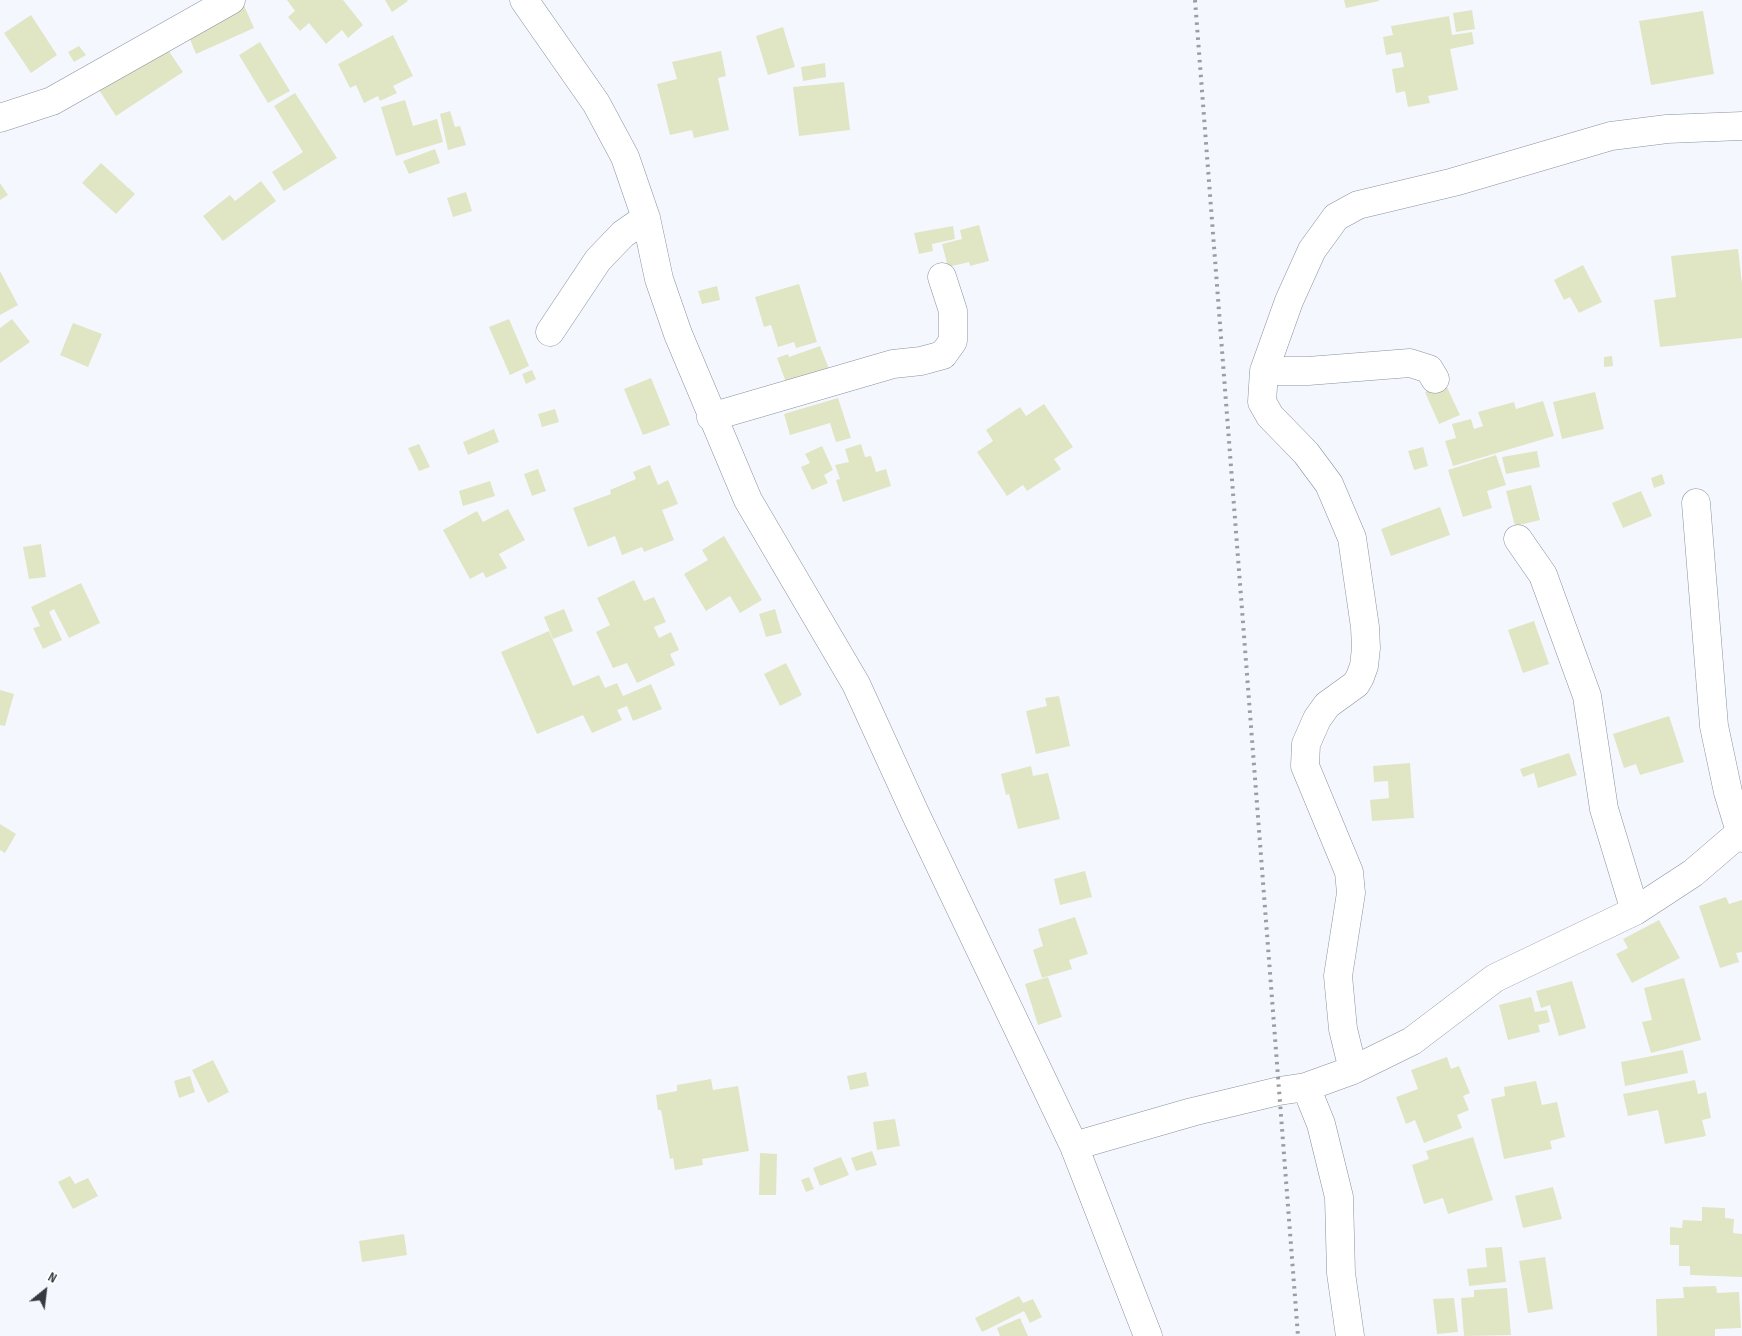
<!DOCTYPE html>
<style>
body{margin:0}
#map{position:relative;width:1742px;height:1336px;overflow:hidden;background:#f4f8fe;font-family:"Sofia Sans Condensed",sans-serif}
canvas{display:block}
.north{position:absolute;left:20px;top:1266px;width:50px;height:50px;-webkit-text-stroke:4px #fff;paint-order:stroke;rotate:29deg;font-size:14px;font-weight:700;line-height:20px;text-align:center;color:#363a40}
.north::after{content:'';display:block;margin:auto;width:18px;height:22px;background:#363a40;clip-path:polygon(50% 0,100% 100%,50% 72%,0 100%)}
</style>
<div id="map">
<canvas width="1742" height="1336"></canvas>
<div class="north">N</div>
</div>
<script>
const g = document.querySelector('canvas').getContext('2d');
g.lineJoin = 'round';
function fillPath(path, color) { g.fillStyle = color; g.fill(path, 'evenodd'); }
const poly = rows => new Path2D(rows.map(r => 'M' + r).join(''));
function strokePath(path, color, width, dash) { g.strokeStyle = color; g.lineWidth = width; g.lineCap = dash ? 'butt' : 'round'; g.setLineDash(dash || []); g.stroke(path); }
const building = poly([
 [287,0,343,0,363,25,348,38,342,30,326,44,309,23,300,31,288,17,295,11],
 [385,0,407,0,408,1,392,12],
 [1344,0,1379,0,1379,1,1346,8],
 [243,3,254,28,196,54,185,27],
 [1472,10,1475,29,1456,32,1453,13],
 [1703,11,1714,74,1651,85,1639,21],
 [31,15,57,55,31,73,4,33],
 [1449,16,1452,35,1472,32,1474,44,1450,49,1458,90,1428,96,1430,103,1408,107,1405,91,1396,93,1392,69,1404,67,1401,52,1386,55,1383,37,1393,35,1391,26],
 [783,27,795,67,768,75,756,36],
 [393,35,413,76,393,86,397,93,380,101,378,96,364,103,356,85,350,88,338,64],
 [260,42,290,91,268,103,239,55],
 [79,46,86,55,74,62,68,52],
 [166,47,183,72,116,116,99,90],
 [721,51,726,76,718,78,729,130,694,138,692,130,670,135,657,84,677,79,672,62],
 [825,63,826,77,803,81,801,67],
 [844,82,850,130,799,136,793,87],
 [295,93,337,158,284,191,272,172,303,152,274,106],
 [405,100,413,126,437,119,443,142,396,156,381,107],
 [450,111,455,127,460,126,466,145,448,150,440,114],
 [435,149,440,163,409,174,403,161],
 [101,163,135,194,116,214,82,183],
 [261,181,276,201,223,241,203,216,230,195,235,201],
 [0,183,8,195,0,200],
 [466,192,472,211,453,217,447,198],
 [979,225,989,261,970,266,969,262,948,267,942,244,962,239,960,230],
 [953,226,955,239,932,244,933,251,919,254,914,233],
 [1738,249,1742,284,1742,338,1660,347,1654,300,1676,297,1671,256],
 [1583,265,1602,302,1579,313,1570,297,1564,300,1554,280],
 [0,271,18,305,0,315],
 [799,284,817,342,796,348,794,342,778,347,771,325,764,327,755,297],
 [717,286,720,300,702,304,698,291],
 [12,319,30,342,0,363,0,328],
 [509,319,529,366,510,375,489,327],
 [73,323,102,334,88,367,60,355],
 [820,346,829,369,787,385,777,358,788,354,789,357],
 [1612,356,1613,366,1604,367,1604,357],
 [532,370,536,379,526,384,522,374],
 [651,378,670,425,643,435,624,389],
 [1445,383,1460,415,1439,424,1425,392],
 [1595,392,1604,429,1562,439,1553,402],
 [838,398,851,438,836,442,830,423,790,435,784,414],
 [1543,401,1554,436,1453,466,1445,441,1456,438,1452,424,1471,419,1474,429,1483,426,1478,412,1514,402,1516,409],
 [1044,404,1073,447,1054,459,1061,469,1027,491,1023,485,1007,496,977,452,993,441,986,430,1020,407,1026,416],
 [555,409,559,422,542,427,538,414],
 [494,429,499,442,468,455,463,442],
 [419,444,430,467,419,471,408,448],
 [861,444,865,457,871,456,876,472,886,469,891,486,843,502,836,480,840,479,835,465,849,462,845,449],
 [822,446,833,470,824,475,828,483,812,490,801,467,810,463,805,454],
 [1423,447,1428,466,1414,470,1408,451],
 [1537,451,1540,467,1506,474,1502,457],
 [1496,455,1506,485,1487,491,1492,508,1463,517,1448,470],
 [650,465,658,485,668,480,678,504,662,510,674,540,644,552,642,547,622,555,615,536,588,547,573,508,611,494,610,490,636,479,633,472],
 [538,469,546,491,532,496,524,474],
 [1662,474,1665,484,1654,488,1651,478],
 [490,481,495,496,463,506,459,491],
 [1531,485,1540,520,1515,526,1506,491],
 [1641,491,1652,516,1623,528,1612,503],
 [1440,507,1450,535,1391,556,1381,529],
 [508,509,525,540,499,554,507,568,486,578,483,572,470,579,443,530,477,511,483,522],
 [724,536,762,600,740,613,730,596,706,611,684,574,708,560,702,550],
 [41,544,46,577,29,579,23,547],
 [634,580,644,601,654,597,666,622,654,627,659,638,671,632,679,650,670,654,675,665,637,683,627,663,613,668,596,632,610,625,597,598],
 [81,583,100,623,69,638,54,609,49,612,62,640,43,649,33,628,40,626,31,607],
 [564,609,573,631,553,639,544,617],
 [775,609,782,633,766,637,759,614],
 [1534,621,1549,664,1523,673,1508,630],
 [549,631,573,686,599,675,605,688,617,683,623,696,651,684,662,709,633,721,627,706,617,710,622,720,592,733,583,715,537,734,501,652],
 [786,663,802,695,780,706,764,674],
 [0,690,14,694,5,726,0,725],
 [1059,696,1070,746,1036,754,1026,711,1047,706,1045,698],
 [1669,716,1684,762,1640,775,1636,764,1624,768,1613,734],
 [1569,753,1577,775,1538,788,1534,773,1523,777,1520,769],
 [1410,763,1414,818,1372,821,1370,800,1389,798,1388,781,1374,782,1373,766],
 [1031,766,1033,776,1048,773,1060,819,1018,829,1009,794,1006,795,1001,774],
 [0,824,16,834,5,853,0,850],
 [1085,871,1092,897,1060,905,1054,879],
 [1726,897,1729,904,1742,900,1742,952,1736,953,1739,962,1720,968,1699,906],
 [1075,917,1088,954,1069,960,1072,969,1042,978,1033,950,1043,946,1038,929],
 [1659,920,1680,958,1632,983,1616,954,1628,948,1623,939],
 [1048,977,1062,1017,1038,1025,1025,984],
 [1684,978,1701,1040,1651,1053,1642,1022,1652,1020,1644,988],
 [1572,981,1586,1028,1559,1036,1550,1005,1541,1008,1536,991],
 [1531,997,1535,1012,1547,1010,1550,1022,1538,1025,1540,1032,1508,1040,1499,1005],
 [1683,1050,1688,1073,1625,1086,1621,1062],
 [1447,1057,1451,1069,1459,1066,1470,1093,1463,1096,1469,1110,1457,1115,1462,1128,1424,1143,1415,1120,1406,1124,1396,1097,1418,1089,1411,1070],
 [213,1060,229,1092,208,1103,192,1070],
 [866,1072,869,1086,850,1090,847,1076],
 [190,1076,195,1092,179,1098,174,1081],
 [711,1079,713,1090,738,1086,749,1151,702,1159,703,1165,675,1170,673,1158,670,1159,661,1110,658,1110,656,1095,677,1091,677,1085],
 [1695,1080,1698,1094,1706,1092,1711,1118,1702,1120,1706,1136,1665,1144,1658,1110,1628,1116,1623,1094],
 [1536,1081,1542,1105,1557,1102,1565,1137,1550,1141,1552,1149,1504,1159,1491,1099,1505,1096,1504,1087],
 [895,1119,900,1146,877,1150,873,1122],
 [1473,1137,1493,1200,1448,1214,1443,1198,1424,1204,1412,1165,1429,1159,1426,1151],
 [872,1151,877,1165,856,1171,851,1158],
 [760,1153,777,1154,776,1195,759,1195],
 [841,1157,849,1175,820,1186,813,1168],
 [70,1176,75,1184,88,1178,98,1196,73,1209,58,1182],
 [809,1177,814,1189,806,1192,801,1180],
 [1553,1187,1562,1219,1523,1228,1515,1196],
 [1702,1207,1725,1208,1725,1218,1734,1219,1733,1233,1742,1234,1742,1277,1690,1275,1690,1266,1679,1266,1679,1245,1670,1245,1670,1227,1682,1228,1683,1220,1702,1221],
 [404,1234,407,1255,362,1262,359,1241],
 [1502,1247,1506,1282,1469,1286,1467,1269,1487,1267,1485,1248],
 [1545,1257,1553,1309,1528,1313,1519,1261],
 [1716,1286,1717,1293,1739,1292,1741,1328,1715,1329,1715,1336,1657,1336,1656,1299,1684,1298,1683,1287],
 [1507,1288,1511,1335,1464,1336,1461,1298,1474,1297,1474,1290],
 [1019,1296,1023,1303,1033,1299,1042,1317,1030,1323,1024,1311,982,1332,975,1318],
 [1454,1298,1458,1332,1437,1334,1433,1299],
 [1020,1318,1028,1336,1000,1336,997,1328]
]);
const minor = poly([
 [524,0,596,103,625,157,646,218,659,279,678,334,748,500,856,684,915,813,1074,1146,1148,1336],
 [0,118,52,101,231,0],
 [550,332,598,260,623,234,646,218],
 [1264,371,1308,371,1410,363,1429,369,1435,379],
 [711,417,893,364,921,361,943,355,953,341,953,311,942,277],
 [1696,503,1714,726,1728,792,1742,838],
 [1518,539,1543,575,1587,696,1604,809,1635,911],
 [1353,1070,1343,1029,1338,976,1351,893,1349,872,1305,766,1306,744,1317,719,1327,705,1356,684,1360,677,1364,666,1366,648,1365,627,1352,538,1329,484,1306,453,1270,416,1262,402,1264,371,1289,301,1312,250,1336,217,1358,205,1454,182,1611,136,1667,129,1742,126],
 [1306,1087,1321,1124,1339,1197,1341,1273,1350,1336],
 [1074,1146,1192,1112,1279,1091,1306,1087,1353,1070,1412,1041,1495,978,1635,911,1693,873,1742,831]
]);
const rail = poly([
 [1195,0,1298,1336]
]);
fillPath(building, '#e0e5c4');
strokePath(minor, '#89919f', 29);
strokePath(minor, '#fff', 28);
strokePath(rail, '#9a9ea4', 4, [2.5, 5]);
</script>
